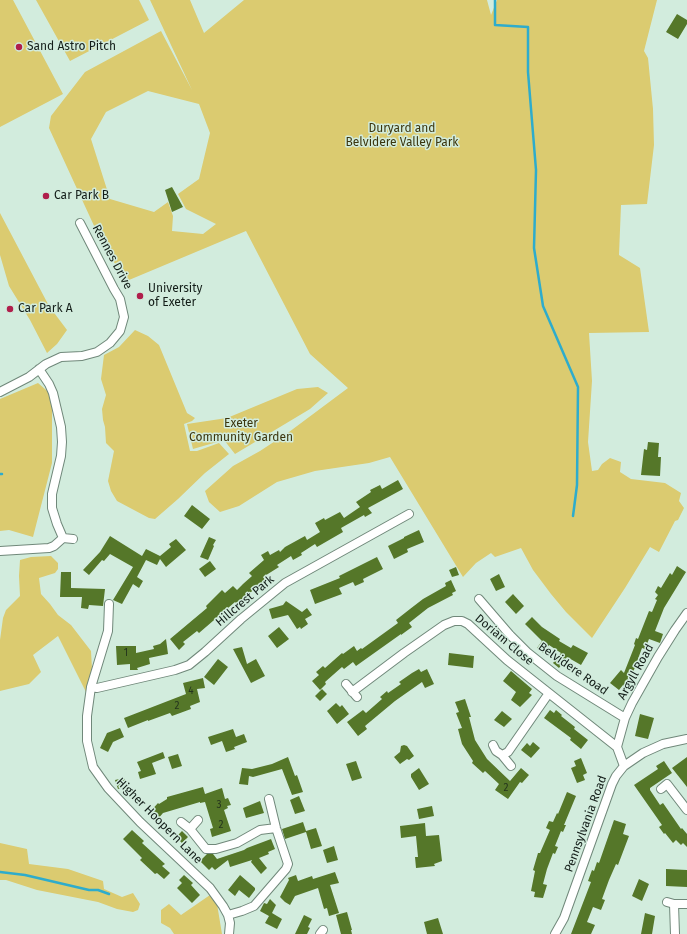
<!DOCTYPE html>
<style>
body{margin:0}
canvas{display:block;background:#d2ecdd}
</style>
<canvas width="687" height="934"></canvas>
<script>
const g = document.querySelector('canvas').getContext('2d');
g.lineJoin = 'round';
function fillPath(path, color) { g.fillStyle = color; g.fill(path, 'evenodd'); }
const poly = rows => new Path2D(rows.map(r => 'M' + r).join(''));
function strokePath(path, color, width, dash) { g.strokeStyle = color; g.lineWidth = width; g.lineCap = dash ? 'butt' : 'round'; g.setLineDash(dash || []); g.stroke(path); }
function label(font, color, halo, rows, align = 'center') {
  g.font = font + ' "Fira Sans",sans-serif'; g.lineWidth = 3; g.setLineDash([]); g.textBaseline = 'middle'; g.strokeStyle = halo; g.fillStyle = color; for (const [text, x, y, turn = 0] of rows) {
    g.save(); g.translate(x, y); g.rotate((+turn || 0) * Math.PI / 180); g.textAlign = isNaN(turn) ? turn : align; if (halo) g.strokeText(text, 0, 0); g.fillText(text, 0, 0); g.restore();
  }
}
const green = poly([
 [0,0,13,0,63,94,0,127],
 [36,0,139,0,149,20,70,61],
 [150,0,190,0,204,33,244,0,487,0,491,15,497,0,657,0,644,51,648,58,653,109,654,145,647,204,621,205,619,255,640,268,649,332,589,333,592,381,588,442,592,471,598,470,602,464,610,458,621,462,620,472,631,479,665,483,681,493,679,501,684,508,678,520,675,521,659,552,650,547,625,588,592,638,566,612,551,594,533,570,521,548,495,557,491,553,476,563,463,577,390,457,369,463,315,471,277,482,239,506,220,512,209,502,205,491,233,466,260,451,289,432,348,388,310,354,246,231,129,280,107,254,49,128,51,116,85,72,161,31,192,90],
 [148,91,199,104,210,133,199,179,178,194,186,209,216,224,203,234,172,231,173,216,168,202,154,212,110,199,91,139,106,112],
 [0,213,49,306,67,330,57,344,47,353,30,320,9,286,0,255],
 [135,330,148,336,159,345,187,413,195,418,192,421,184,424,190,451,197,451,219,443,229,454,205,473,178,499,155,519,149,518,117,501,111,491,108,481,114,451,106,443,105,427,103,420,102,409,106,395,101,379,104,355,119,347],
 [38,383,52,395,52,463,33,537,9,530,0,531,0,399],
 [318,387,328,393,310,409,235,454,224,440,193,449,187,424,227,418,297,389],
 [51,556,58,563,58,569,55,573,39,578,41,594,50,604,58,615,71,625,91,651,92,669,86,692,58,636,33,655,41,672,29,684,0,691,0,640,3,618,6,610,20,596,19,576,20,560,31,557],
 [0,843,27,849,29,864,68,869,103,881,104,889,122,897,133,893,140,904,138,910,133,912,117,909,98,902,37,890,6,880,0,880],
 [210,895,217,904,222,934,174,934,170,928,161,923,161,910,169,904,181,915]
]);
const stream = poly([
 [495,0,495,25,528,27,528,72,536,170,534,248,543,306,578,387,577,485,573,516],
 [0,474,2,474],
 [0,872,25,875,89,890,98,890,109,894]
]);
const building = poly([
 [677,14,687,20,687,24,678,39,666,32],
 [172,187,183,207,172,212,165,190],
 [648,442,659,443,658,457,661,457,660,476,641,475,644,449,647,450],
 [398,480,403,489,368,508,372,513,365,517,364,515,341,528,343,532,317,547,315,544,301,553,302,555,293,560,291,556,277,565,279,567,263,577,265,580,237,604,235,602,199,633,197,631,183,642,185,644,179,650,170,639,207,608,206,606,222,590,225,593,233,586,237,590,243,584,252,576,249,573,264,560,261,555,268,551,270,555,279,550,280,552,285,547,305,536,307,540,320,532,315,523,324,518,325,520,340,512,344,518,360,507,356,502,371,492,370,490,380,485,382,489],
 [192,505,210,519,202,529,184,516],
 [419,530,424,542,407,549,408,552,394,559,388,546,404,538,404,537],
 [110,536,142,556,146,549,160,556,171,547,169,544,176,539,186,550,166,567,160,559,157,565,146,560,137,577,143,581,139,588,133,584,122,604,113,600,133,567,110,554,104,561,102,560,89,575,83,570,100,552],
 [209,537,216,540,213,545,214,546,208,560,200,557],
 [377,557,383,569,363,579,364,582,355,586,353,582,339,588,342,594,315,604,310,590,340,578,339,576],
 [210,561,216,569,205,577,199,569],
 [677,566,686,572,664,608,655,631,663,634,660,643,649,639,645,649,642,648,631,678,632,680,626,687,623,685,619,690,610,683,621,670,624,673,635,645,634,644,636,638,638,639,649,611,652,612,657,600,655,599,658,595,655,592,658,586,661,588,670,573,672,575],
 [456,567,459,575,452,577,449,570],
 [61,572,71,572,71,588,105,589,103,606,89,605,88,609,81,608,82,597,60,597],
 [499,574,505,587,496,591,490,579],
 [451,580,456,591,452,593,453,595,428,608,409,623,412,627,401,635,401,634,356,666,353,662,344,669,342,667,325,682,326,684,320,690,312,681,319,675,316,672,323,666,325,668,342,653,343,654,354,646,357,651,361,648,362,649,398,623,396,620,410,609,423,599,446,586,445,583],
 [513,594,524,606,516,614,505,602],
 [286,601,302,612,307,608,312,615,305,619,308,624,301,629,300,627,297,629,288,615,272,619,269,609,283,605],
 [532,617,542,627,560,639,559,641,571,648,573,645,588,653,581,665,567,657,559,668,553,663,561,653,549,645,543,653,537,648,542,641,525,624],
 [279,627,289,639,277,648,268,636],
 [166,639,168,654,149,658,150,664,137,668,138,670,130,670,130,664,117,665,116,646,136,646,136,653,154,649,153,646,160,644],
 [242,647,247,664,256,659,265,676,251,683,233,649],
 [449,653,474,656,473,668,448,665],
 [218,659,228,667,214,685,204,677],
 [419,669,421,672,427,669,434,684,425,688,422,682,395,701,365,726,367,729,358,736,347,722,363,710,366,713,382,699,380,697,387,691,388,693,401,684,399,682,412,673],
 [511,671,532,689,529,693,532,695,520,707,511,700,516,692,503,681],
 [203,678,205,688,197,689,200,702,190,706,191,709,172,716,170,713,148,721,148,720,128,728,124,718,186,694,183,683],
 [322,689,327,694,320,701,315,696],
 [465,699,471,717,469,717,475,740,487,759,510,781,521,768,529,775,522,783,520,782,508,799,495,790,499,784,485,771,483,773,472,763,473,761,462,744,458,729,462,728,456,713,459,712,455,702],
 [336,703,340,707,342,705,349,714,337,724,327,711],
 [550,710,554,713,556,710,562,715,561,716,575,727,574,729,588,740,581,749,570,740,571,738,544,718],
 [502,711,512,719,504,727,494,720],
 [640,714,654,718,648,739,635,736],
 [120,728,124,737,113,742,108,752,100,748,107,733],
 [233,729,236,737,244,734,247,742,234,747,235,749,226,752,222,741,211,745,208,737],
 [533,742,540,748,531,758,521,750,527,743,530,746],
 [404,745,407,746,414,756,409,760,407,759,400,764,394,757,400,752,401,746],
 [163,752,165,758,152,763,156,774,140,779,138,772,141,771,137,762],
 [178,754,182,766,172,769,168,757],
 [288,757,295,776,297,775,303,792,292,795,282,769,253,777,249,776,248,785,239,784,242,768,252,769,272,764],
 [687,757,687,787,672,768],
 [581,758,587,773,583,775,585,780,577,783,571,768,576,766,574,761],
 [356,761,362,778,352,781,346,764],
 [664,761,672,773,650,788,650,790,660,805,663,803,681,829,682,828,687,834,687,847,683,843,681,845,676,840,673,843,665,833,664,834,659,827,662,825,634,785,658,769,656,766],
 [419,768,429,784,419,790,411,777,411,774],
 [124,778,127,786,118,789,115,780],
 [203,787,205,794,222,788,225,799,228,798,231,805,227,806,228,808,224,810,231,831,212,837,210,829,213,828,205,802,200,803,200,802,163,813,157,820,149,813,158,803,159,804,167,799,167,797],
 [567,792,576,796,564,825,566,825,563,832,561,831,555,846,558,847,555,854,553,853,547,869,543,884,547,885,543,898,534,897,535,892,531,891,535,871,533,870,538,853,540,853,550,830,546,828,549,821,553,822,557,813,558,814],
 [299,796,305,811,295,814,290,800],
 [260,801,264,813,246,818,243,808],
 [432,806,434,816,419,819,417,809],
 [614,820,626,824,623,834,629,836,618,865,616,864,609,880,602,899,605,900,601,910,593,907,587,922,595,925,591,934,571,934,591,882,588,881,592,870,594,871,597,862,599,863],
 [303,822,306,831,316,828,322,846,311,849,306,832,285,839,282,829],
 [425,823,426,836,439,835,442,861,434,864,435,866,416,868,415,857,418,857,416,836,401,838,400,826],
 [132,830,144,841,142,843,165,864,162,866,170,873,164,879,157,873,155,874,140,860,142,858,123,839],
 [182,831,188,837,182,843,176,837],
 [271,839,275,849,268,852,269,854,259,858,267,868,261,874,251,862,252,860,230,867,228,860,215,870,212,867,209,870,200,861,207,854,213,854,217,859,244,850,247,848],
 [334,846,338,860,327,863,323,850],
 [666,869,687,870,687,887,666,886],
 [335,872,339,883,330,885,339,913,329,916,327,908,324,909,318,888,295,896,290,905,285,902,280,897,289,880,288,878,296,875,298,881,312,876,313,879],
 [184,875,193,883,191,885,200,895,192,903,177,888,182,883,179,880],
 [240,875,255,888,255,890,249,898,239,890,235,896,228,890],
 [639,879,649,884,642,901,632,896],
 [270,899,276,905,272,913,282,919,277,929,265,923,269,916,260,911,264,903,267,904],
 [347,912,352,930,351,930,352,934,341,934,336,915],
 [645,913,655,916,652,934,641,934],
 [304,915,312,919,308,927,310,928,307,934,295,934],
 [438,918,443,934,427,934,424,922]
]);
const minor = poly([
 [39,369,49,384,53,393,61,427,62,442,61,456,52,494,52,508,57,524,63,538],
 [0,392,29,377,46,364,61,357,82,356,97,352,110,343,120,331,124,317,120,299,114,289,80,223],
 [0,551,49,548,54,546,63,538,73,539],
 [479,599,510,635,528,653,557,676,625,718],
 [109,604,108,631,91,687,87,716,87,741,93,767,108,788,140,822,210,888,223,906,228,915,230,923,229,934],
 [346,684,357,697],
 [91,687,97,688,175,670,189,665,205,652,241,619,285,583,409,514],
 [352,692,404,653,444,625,454,621,462,621,468,624,507,660,617,747,624,766],
 [493,745,496,751,502,755,511,766],
 [617,747,625,718,632,703,658,657,675,630,687,613],
 [502,755,508,752,549,693],
 [661,789,667,784,687,810],
 [181,822,190,829,206,849,216,849,237,843,260,830,276,828],
 [190,829,198,820],
 [667,902,674,904,687,904],
 [674,904,675,934],
 [228,915,242,911,254,906,286,869,288,864,276,828,269,799],
 [320,934,323,930],
 [555,934,564,918,612,784,616,776,624,766,643,753,663,744,687,739]
]);
const markers = [
 [19,47,4,"#b01e4b"],
 [46,196,4,"#b01e4b"],
 [140,296,4,"#b01e4b"],
 [10,309,4,"#b01e4b"]
];
const numberNames = [
 ["1",126,653],
 ["4",191,691],
 ["2",177,706],
 ["2",506,788],
 ["3",219,805],
 ["2",221,825]
];
const poiNames = [
 ["Sand Astro Pitch",27,47],
 ["Car Park B",54,196],
 ["University",148,289],
 ["of Exeter",148,303],
 ["Car Park A",18,309]
];
const parkNames = [
 ["Duryard and",402,129],
 ["Belvidere Valley Park",402,143],
 ["Exeter",241,424],
 ["Community Garden",241,438]
];
const streetNames = [
 ["Rennes Drive",112,257,62],
 ["Hillcrest Park",245,601,-40],
 ["Doriam Close",504,640,40],
 ["Belvidere Road",573,669,35],
 ["Argyll Road",636,672,-61],
 ["Higher Hoopern Lane",159,821,45],
 ["Pennsylvania Road",586,824,-70]
];
fillPath(green, '#dbcb70');
strokePath(stream, '#2eaccc', 2.5);
fillPath(building, '#557729');
strokePath(minor, '#70887a', 10);
strokePath(minor, '#fff', 8);
for (const [x, y, r, color] of markers) { const dot = new Path2D(); dot.arc(x, y, r, 0, 2 * Math.PI); g.fillStyle = color; g.fill(dot); strokePath(dot, '#d2ecdd', 1.5); }
label('10px', '#24341d', null, numberNames);
label('12px', '#141e19', '#d2ecdd', poiNames, 'left');
label('12px', '#3b350d', '#d2ecdd', parkNames);
label('12px', '#141e19', '#d2ecdd', streetNames);
</script>
